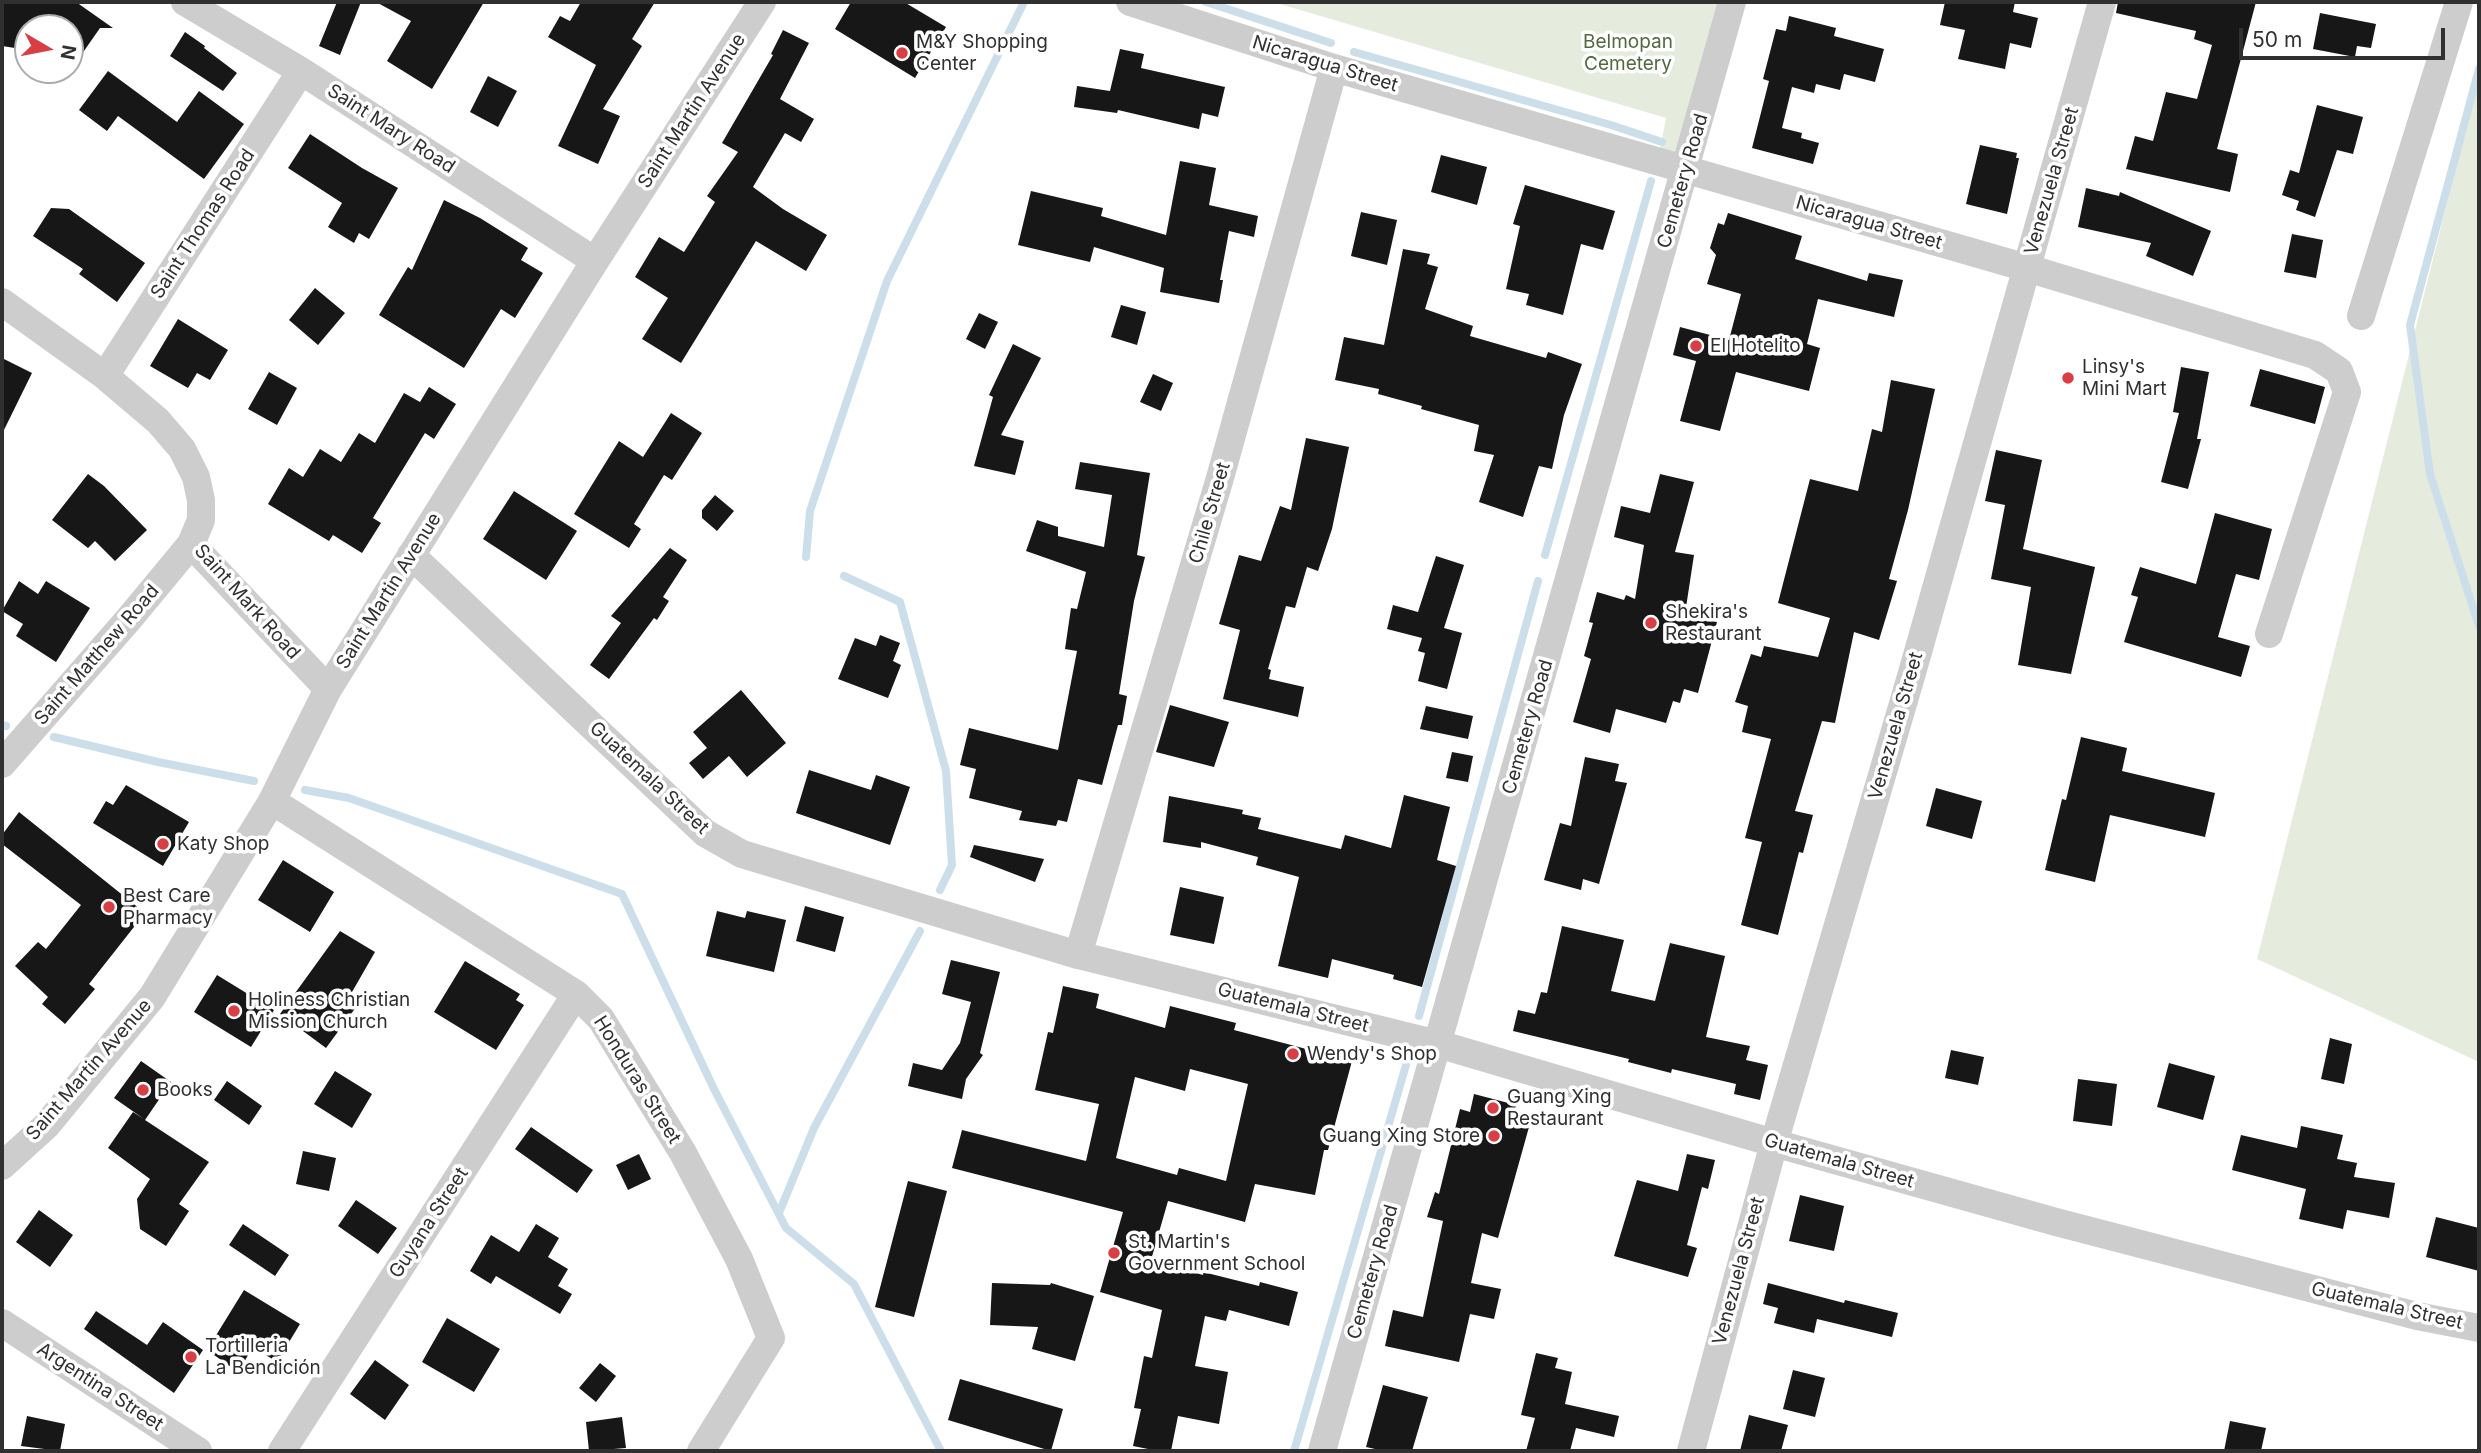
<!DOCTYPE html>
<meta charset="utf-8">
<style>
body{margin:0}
#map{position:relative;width:2481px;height:1453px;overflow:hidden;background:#fff;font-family:Inter,sans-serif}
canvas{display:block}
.frame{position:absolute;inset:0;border:4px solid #303030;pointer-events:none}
.north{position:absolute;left:14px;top:14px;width:70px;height:70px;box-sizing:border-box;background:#fff;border:2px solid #acacac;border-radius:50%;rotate:100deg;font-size:19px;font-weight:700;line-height:28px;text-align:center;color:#303030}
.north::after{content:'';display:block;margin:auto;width:24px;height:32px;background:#da3e45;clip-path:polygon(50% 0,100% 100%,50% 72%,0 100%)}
.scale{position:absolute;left:2239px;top:28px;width:206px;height:32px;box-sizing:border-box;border:4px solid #303030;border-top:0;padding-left:9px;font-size:21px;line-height:24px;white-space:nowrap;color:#303030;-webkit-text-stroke:5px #fff;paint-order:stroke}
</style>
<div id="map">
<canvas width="2481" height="1453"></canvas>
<div class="frame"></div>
<div class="north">N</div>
<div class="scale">50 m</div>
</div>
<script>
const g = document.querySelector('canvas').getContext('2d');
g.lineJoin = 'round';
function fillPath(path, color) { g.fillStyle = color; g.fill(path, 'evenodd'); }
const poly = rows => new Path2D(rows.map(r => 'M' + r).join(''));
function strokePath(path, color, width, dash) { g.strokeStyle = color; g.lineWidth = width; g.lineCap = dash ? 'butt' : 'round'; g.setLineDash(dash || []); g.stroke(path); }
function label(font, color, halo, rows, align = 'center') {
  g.font = font + ' Inter,sans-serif'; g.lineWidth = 7; g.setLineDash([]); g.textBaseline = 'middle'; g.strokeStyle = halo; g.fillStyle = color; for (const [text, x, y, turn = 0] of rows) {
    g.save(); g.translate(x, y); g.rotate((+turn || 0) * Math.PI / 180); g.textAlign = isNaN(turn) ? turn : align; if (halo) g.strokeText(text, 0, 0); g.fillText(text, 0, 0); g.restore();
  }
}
const green = poly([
 [1273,2,1733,2,1685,164,1658,160,1666,118],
 [2479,76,2479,1062,2257,959]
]);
const stream = poly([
 [1206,2,1331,43],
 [1354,52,1611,125,1662,142],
 [2479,69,2410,325,2430,474,2479,626],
 [1545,555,1651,181],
 [806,557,810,511,887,281,1024,2],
 [844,576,900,602,946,771,952,865,940,890],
 [2,725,6,726],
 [54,737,158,762,254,781],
 [305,790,349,798,622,894,714,1089,786,1228,854,1284,941,1451],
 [1419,1016,1538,581],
 [779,1213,814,1128,920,931],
 [1294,1451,1408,1058]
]);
const building = poly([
 [2,2,76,2,113,28,100,28,70,71,70,28,28,28,28,50,2,46],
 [337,2,361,2,340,55,319,46],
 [376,2,484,2,432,89,387,61,411,21],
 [581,2,655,2,632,39,642,46,603,109,620,116,598,164,558,146,596,65,548,37,560,16,570,21],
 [851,2,904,2,946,27,915,78,835,29],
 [1945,2,2015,2,2013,12,2038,18,2031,48,2010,43,2005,69,1958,59,1965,30,1940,25],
 [2118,2,2256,2,2217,149,2238,154,2230,192,2126,169,2135,136,2153,141,2166,92,2197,99,2212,45,2194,39,2196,31,2116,13],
 [2320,13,2376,24,2371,48,2357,46,2355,57,2313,49],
 [1789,16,1836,28,1834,36,1884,49,1875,82,1844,74,1840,90,1816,84,1814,93,1792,87,1782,128,1802,133,1801,138,1819,143,1813,164,1752,148,1769,81,1763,79,1776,29,1786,31],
 [783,30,809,43,780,99,814,119,801,142,785,133,753,187,783,209,827,235,806,271,756,241,681,363,642,339,668,298,635,277,659,237,684,252,715,202,707,196,738,152,722,143,773,55,771,54],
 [185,32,205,46,204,48,237,73,223,91,170,56],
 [1120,49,1144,54,1141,68,1225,87,1218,117,1202,113,1199,129,1118,110,1117,113,1074,107,1077,86,1110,91],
 [108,71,177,122,199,91,244,124,204,179,118,116,107,131,79,110],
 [488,76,517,91,498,127,470,112],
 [2317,105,2363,117,2353,154,2337,150,2315,217,2296,210,2299,201,2282,195,2290,170,2299,173],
 [310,134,362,168,398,188,369,239,359,233,354,243,328,227,342,203,288,168],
 [1980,145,2017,153,2016,158,2019,158,2007,214,1966,204],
 [1441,155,1487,167,1477,205,1431,192],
 [1180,161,1216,168,1209,205,1258,216,1254,237,1229,231,1220,280,1223,280,1219,303,1160,292,1164,268,1094,247,1090,262,1018,245,1031,191,1103,208,1101,216,1166,235],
 [1525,185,1615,211,1603,250,1581,244,1563,315,1526,305,1529,294,1506,289,1520,226,1513,224],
 [2086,188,2119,196,2120,192,2211,231,2193,276,2146,256,2151,243,2078,227],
 [444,200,480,218,528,248,521,260,543,273,515,318,501,309,464,368,379,315,408,267,412,270],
 [51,208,69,209,145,263,117,302,79,274,83,269,33,236],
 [1361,212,1397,220,1387,265,1351,256],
 [1728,213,1802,236,1795,259,1867,281,1869,273,1903,280,1894,317,1818,299,1807,344,1820,348,1809,391,1736,372,1720,431,1680,421,1696,361,1673,355,1680,327,1729,340,1741,294,1707,284,1716,255,1710,248,1718,223,1724,225],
 [2292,234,2323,240,2316,278,2284,272],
 [1403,249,1430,254,1427,264,1438,267,1425,309,1473,326,1470,336,1546,358,1548,352,1582,364,1564,415,1552,469,1539,466,1523,517,1479,502,1494,455,1474,451,1479,425,1421,409,1422,406,1378,394,1379,389,1335,380,1344,337,1384,345],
 [315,288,345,313,318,345,289,320],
 [1121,305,1146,312,1137,345,1111,337],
 [979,313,998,322,985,349,966,339],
 [178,319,228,350,210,380,197,373,188,388,150,366],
 [1013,344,1041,358,1001,435,1024,441,1015,475,974,466,993,397,989,395],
 [2,358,32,373,2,434],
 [2181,367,2209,372,2197,439,2201,439,2188,489,2161,482,2179,413,2173,412],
 [2260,369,2325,387,2315,424,2250,406],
 [269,372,297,388,277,425,248,409],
 [1153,374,1173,383,1161,411,1140,402],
 [1891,380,1935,389,1908,510,1889,579,1897,581,1879,640,1854,632,1835,723,1822,721,1795,811,1813,815,1803,853,1799,852,1778,935,1741,925,1762,842,1745,838,1771,739,1742,732,1748,706,1735,702,1751,654,1761,657,1764,646,1818,657,1830,618,1778,603,1810,479,1858,491,1872,429,1882,432],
 [429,387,456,404,434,439,425,433,373,518,381,523,362,553,333,535,329,541,268,504,289,468,303,477,320,449,341,462,359,433,375,443,404,393,420,402],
 [671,413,702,433,672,480,664,475,634,524,641,529,629,548,574,514,619,441,643,457],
 [1306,438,1349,447,1332,529,1318,571,1307,567,1295,608,1286,606,1268,669,1271,670,1269,679,1304,687,1298,717,1223,699,1240,630,1219,624,1239,555,1261,561,1280,506,1291,510],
 [1996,450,2042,460,2023,549,2095,567,2071,674,2018,665,2031,587,1991,579,2005,505,1985,501],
 [1080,462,1150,473,1137,555,1145,557,1134,601,1119,694,1127,696,1122,725,1118,725,1102,785,1078,779,1067,822,1058,820,1056,826,1019,820,1022,811,969,798,976,769,960,765,969,728,1058,750,1077,651,1065,649,1071,608,1077,609,1086,572,1026,551,1037,520,1058,527,1058,536,1104,547,1112,495,1075,489],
 [88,474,104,486,147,530,115,561,95,541,88,548,52,520],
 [1660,474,1694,482,1675,552,1694,555,1685,614,1717,622,1698,693,1684,689,1680,703,1673,701,1666,723,1616,709,1610,733,1573,722,1591,659,1584,656,1593,623,1589,622,1597,592,1624,600,1626,595,1635,599,1644,545,1614,537,1621,506,1650,513],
 [514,491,577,531,546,580,483,539],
 [715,495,734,511,717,531,702,518,702,510],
 [2215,513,2272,529,2259,580,2236,574,2218,637,2250,646,2241,677,2124,642,2138,597,2131,595,2140,567,2196,584],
 [670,548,687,560,663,597,669,601,657,620,654,618,609,679,590,665,621,623,611,616],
 [1436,556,1464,565,1444,628,1462,633,1447,689,1418,681,1425,653,1418,651,1422,638,1387,629,1393,605,1418,612],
 [19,581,38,594,46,581,90,608,56,662,16,636,23,624,2,611],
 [880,635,900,643,893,661,901,665,888,698,838,679,855,638,876,646],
 [741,690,786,743,747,777,729,756,703,779,689,763,707,748,693,732],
 [1170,705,1229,722,1214,767,1156,752],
 [1426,706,1473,716,1468,739,1420,729],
 [2081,737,2127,748,2122,771,2215,793,2205,837,2110,815,2095,882,2045,870,2062,799,2066,800],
 [1452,752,1473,756,1468,782,1446,778],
 [1585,757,1619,764,1615,781,1627,783,1599,884,1583,879,1581,890,1544,880,1560,823,1571,826],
 [809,770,871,790,876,775,910,787,890,845,796,813],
 [126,785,189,822,163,866,93,823,106,801,113,805],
 [1936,788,1982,801,1972,839,1926,826],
 [1404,795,1450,807,1437,860,1456,866,1422,987,1393,979,1394,975,1332,959,1328,978,1278,966,1299,877,1256,865,1258,857,1201,842,1201,848,1163,842,1169,796,1243,810,1242,814,1261,818,1258,829,1341,849,1345,835,1391,848],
 [19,812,145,913,89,984,95,989,65,1024,42,1004,48,997,15,966,38,942,46,949,81,905,2,844,2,835],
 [974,845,1044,859,1035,882,970,857],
 [283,860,334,892,310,932,258,900],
 [1180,887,1224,897,1214,944,1170,935],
 [805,906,844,917,835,952,796,941],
 [717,911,745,918,747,911,786,920,774,972,706,956],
 [1562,926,1624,940,1611,991,1655,1001,1670,943,1725,956,1706,1037,1750,1046,1746,1060,1768,1065,1760,1100,1734,1094,1736,1084,1672,1069,1671,1073,1628,1062,1629,1059,1513,1031,1518,1010,1535,1014,1541,992,1547,993],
 [340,931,375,952,352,992,362,999,326,1048,280,1014],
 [951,960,1000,972,980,1053,983,1055,966,1079,962,1099,908,1086,913,1063,942,1070,960,1043,971,1002,942,994],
 [465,961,520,994,516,1000,524,1005,496,1050,434,1012],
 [217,975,274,1010,251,1047,194,1012],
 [1063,986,1099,994,1096,1008,1165,1028,1170,1006,1236,1023,1234,1030,1352,1061,1328,1150,1324,1150,1315,1195,1255,1184,1245,1222,1168,1201,1151,1260,1203,1275,1203,1272,1259,1286,1260,1282,1298,1292,1289,1326,1229,1310,1226,1321,1205,1316,1195,1366,1228,1372,1219,1424,1178,1416,1171,1451,1158,1451,1133,1446,1141,1409,1134,1408,1144,1356,1152,1358,1162,1310,1100,1292,1123,1212,952,1168,962,1130,1086,1161,1099,1104,1035,1090,1048,1032,1053,1033],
 [1190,1069,1248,1084,1226,1181,1179,1168,1177,1175,1116,1158,1135,1077,1185,1091],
 [2330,1038,2352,1044,2344,1084,2321,1079],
 [1951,1050,1984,1057,1978,1085,1945,1078],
 [141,1061,171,1082,145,1120,209,1162,179,1204,189,1211,166,1246,140,1229,137,1199,150,1179,108,1148,133,1112,144,1119,114,1098],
 [2169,1063,2215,1076,2203,1120,2157,1107],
 [335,1071,372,1094,352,1128,314,1104],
 [2078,1079,2117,1084,2112,1126,2073,1121],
 [227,1081,262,1106,249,1125,214,1100],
 [1474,1094,1516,1105,1511,1122,1529,1127,1498,1238,1482,1233,1471,1283,1501,1289,1494,1319,1470,1314,1459,1362,1385,1346,1393,1310,1423,1317,1443,1221,1427,1217,1435,1192,1439,1194,1460,1109,1470,1112],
 [2301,1126,2343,1135,2337,1159,2357,1163,2354,1177,2395,1183,2389,1218,2347,1210,2343,1229,2299,1219,2306,1189,2232,1170,2241,1135,2297,1148],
 [531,1127,593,1170,577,1193,515,1149],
 [303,1151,336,1158,329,1191,296,1184],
 [639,1154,651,1179,628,1190,616,1165],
 [1687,1154,1715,1160,1708,1189,1702,1187,1687,1245,1697,1248,1688,1277,1614,1256,1637,1180,1678,1191],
 [908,1181,947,1191,914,1317,875,1307],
 [1800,1195,1844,1206,1834,1251,1789,1241],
 [356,1200,397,1228,378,1254,338,1226],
 [39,1210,73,1235,50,1267,16,1242],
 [2436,1217,2479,1228,2479,1271,2426,1257],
 [243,1224,289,1255,275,1276,229,1245],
 [536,1224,559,1238,548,1257,568,1269,558,1286,572,1294,560,1314,496,1276,491,1284,470,1271,491,1235,519,1252],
 [992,1283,1050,1285,1051,1283,1094,1296,1075,1361,1032,1349,1038,1327,990,1325],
 [1768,1283,1844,1303,1845,1300,1898,1313,1892,1337,1817,1319,1814,1333,1774,1323,1778,1308,1763,1304],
 [244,1290,300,1324,277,1362,253,1347,238,1372,207,1350],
 [96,1311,147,1345,163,1322,203,1350,174,1393,84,1329],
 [447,1318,500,1349,474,1392,422,1362],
 [1536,1353,1558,1358,1555,1368,1572,1372,1565,1404,1619,1416,1614,1437,1576,1428,1570,1451,1526,1451,1535,1418,1521,1415],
 [375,1360,409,1385,385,1420,350,1394],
 [600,1363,616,1376,596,1402,579,1388],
 [1793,1370,1825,1378,1815,1417,1783,1409],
 [960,1379,1063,1409,1051,1451,948,1420],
 [1383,1385,1428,1397,1412,1451,1384,1451,1366,1447],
 [1749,1415,1788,1425,1781,1451,1740,1451],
 [27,1416,65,1424,60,1451,21,1446],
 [622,1417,626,1448,589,1451,586,1422],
 [2230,1421,2266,1428,2261,1451,2224,1451]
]);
const minor = poly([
 [185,2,301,71,595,261],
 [1130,2,1334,68,2027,268,2315,355,2339,371,2347,392,2269,634],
 [2,302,105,376,158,421,182,449,196,477,201,500,201,520,191,544,328,689],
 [2361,316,2459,2],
 [105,376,301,71],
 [411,555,705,833,742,854,1078,955,1438,1044,1774,1143,2056,1222,2417,1316,2479,1328],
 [2,764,128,620,191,544],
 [272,801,576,994,601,1019,683,1153,739,1259,771,1338,701,1451],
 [1078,955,1220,478,1334,68],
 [2,1166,46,1126,152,997,272,801,328,689,595,261,762,2],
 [2,1323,198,1451],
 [282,1451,576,994],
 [1322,1451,1732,2],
 [1691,1451,1774,1143,1912,673,2102,2]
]);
const markers = [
 [902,53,7,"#da3e45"],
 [1696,346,7,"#da3e45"],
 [2068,378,7,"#da3e45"],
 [1651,623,7,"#da3e45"],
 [163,844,7,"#da3e45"],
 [109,907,7,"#da3e45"],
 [234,1011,7,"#da3e45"],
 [1293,1054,7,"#da3e45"],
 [143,1090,7,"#da3e45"],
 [1493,1108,7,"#da3e45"],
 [1494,1136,7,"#da3e45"],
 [1114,1253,7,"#da3e45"],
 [191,1357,7,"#da3e45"]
];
const poiNames = [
 ["M&Y Shopping",916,42],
 ["Center",916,64],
 ["El Hotelito",1710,346],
 ["Linsy's",2082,367],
 ["Mini Mart",2082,389],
 ["Shekira's",1665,612],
 ["Restaurant",1665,634],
 ["Katy Shop",177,844],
 ["Best Care",123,896],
 ["Pharmacy",123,918],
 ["Holiness Christian",248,1000],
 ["Mission Church",248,1022],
 ["Wendy's Shop",1307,1054],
 ["Books",157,1090],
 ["Guang Xing",1507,1097],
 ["Restaurant",1507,1119],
 ["Guang Xing Store",1480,1136,"right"],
 ["St. Martin's",1128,1242],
 ["Government School",1128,1264],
 ["Tortilleria",205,1346],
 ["La Bendición",205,1368]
];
const parkNames = [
 ["Belmopan",1628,42],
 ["Cemetery",1628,64]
];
const streetNames = [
 ["Nicaragua Street",1325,64,17],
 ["Saint Martin Avenue",692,111,-57],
 ["Saint Mary Road",391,129,33],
 ["Cemetery Road",1683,181,-74],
 ["Venezuela Street",2052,181,-74],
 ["Nicaragua Street",1869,223,16],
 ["Saint Thomas Road",203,224,-57],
 ["Chile Street",1210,513,-74],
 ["Saint Martin Avenue",389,591,-58],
 ["Saint Mark Road",247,602,48],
 ["Saint Matthew Road",97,655,-49],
 ["Venezuela Street",1896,726,-74],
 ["Cemetery Road",1528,727,-74],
 ["Guatemala Street",649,778,43],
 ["Guatemala Street",1293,1008,14],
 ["Saint Martin Avenue",89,1070,-49],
 ["Honduras Street",637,1080,58],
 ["Guatemala Street",1839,1161,16],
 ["Guyana Street",429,1223,-57],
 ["Venezuela Street",1739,1271,-75],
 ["Cemetery Road",1373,1272,-74],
 ["Guatemala Street",2387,1306,13],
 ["Argentina Street",100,1387,33]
];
fillPath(green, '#e5ecde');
strokePath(stream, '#ccdeea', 8);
fillPath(building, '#171717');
strokePath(minor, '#cdcdcd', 28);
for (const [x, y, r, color] of markers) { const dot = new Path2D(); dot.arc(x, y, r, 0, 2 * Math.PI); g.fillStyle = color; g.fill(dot); strokePath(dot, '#fff', 2.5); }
label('19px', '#303030', '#fff', poiNames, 'left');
label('19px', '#52693f', '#fff', parkNames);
label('19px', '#303030', '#fff', streetNames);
</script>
